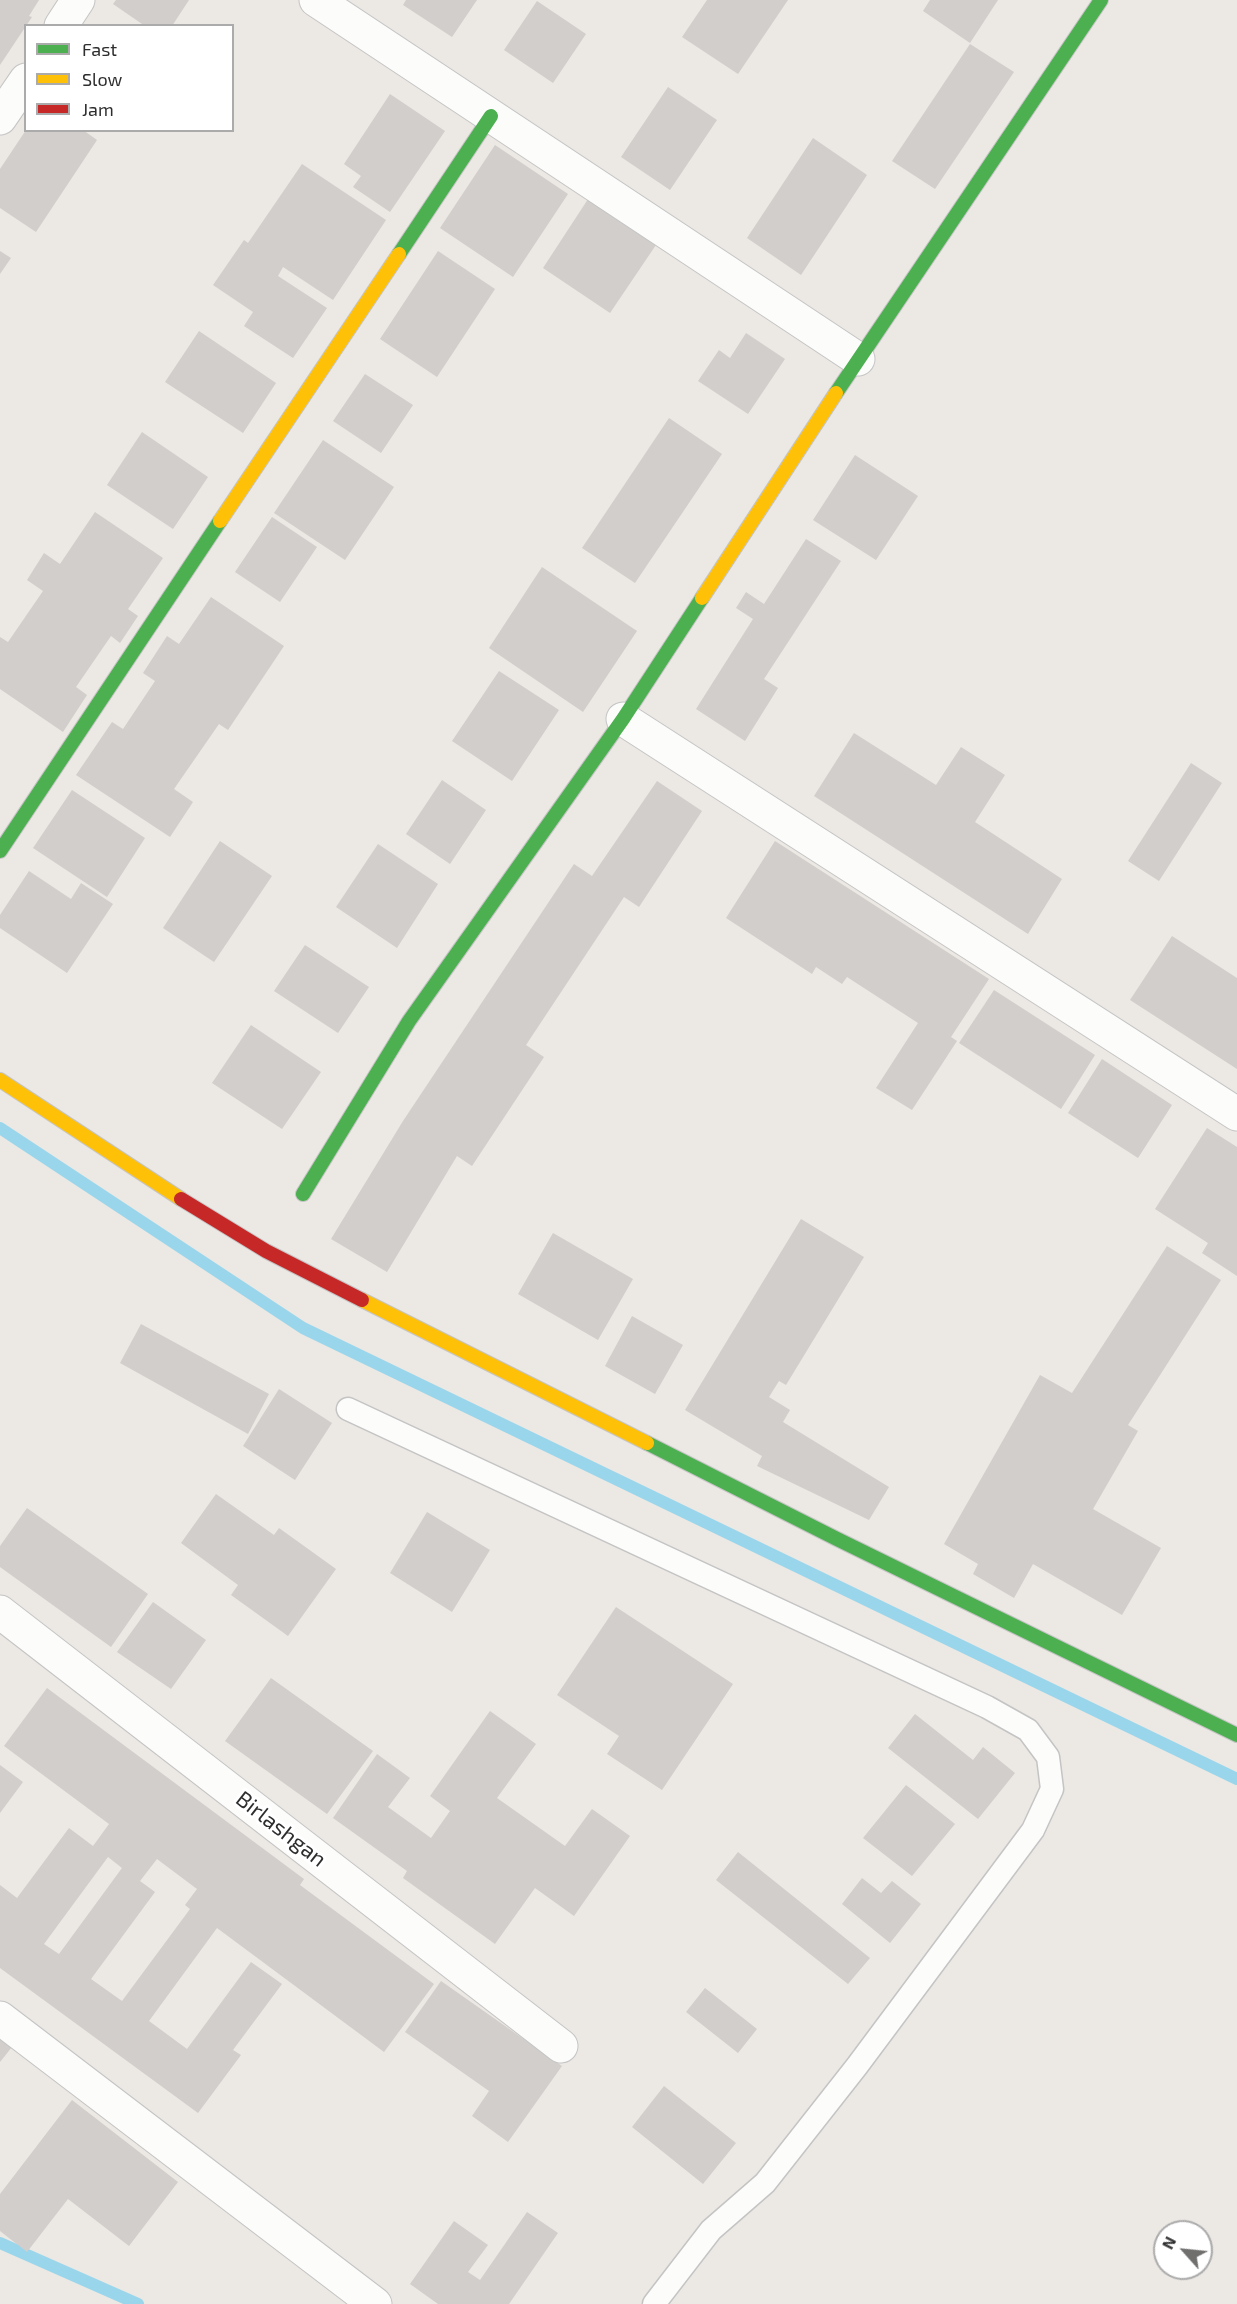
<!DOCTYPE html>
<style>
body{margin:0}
#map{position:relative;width:1237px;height:2304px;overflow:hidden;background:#ece8e4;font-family:"Exo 2",sans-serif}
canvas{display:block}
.legend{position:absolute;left:24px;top:24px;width:210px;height:108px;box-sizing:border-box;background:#fff;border:2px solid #ababab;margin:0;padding:8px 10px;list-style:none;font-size:18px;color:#2e2e2e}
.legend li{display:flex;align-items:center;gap:12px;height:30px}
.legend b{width:30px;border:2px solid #ababab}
.north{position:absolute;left:1153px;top:2220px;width:60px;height:60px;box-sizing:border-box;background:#fff;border:2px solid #ababab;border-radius:50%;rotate:297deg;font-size:16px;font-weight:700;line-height:24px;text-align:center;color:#2e2e2e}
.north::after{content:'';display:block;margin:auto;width:21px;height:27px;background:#706f6e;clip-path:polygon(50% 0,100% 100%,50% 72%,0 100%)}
</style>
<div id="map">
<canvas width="1237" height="2304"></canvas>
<ul class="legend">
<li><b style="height:8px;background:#4caf50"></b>Fast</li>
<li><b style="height:8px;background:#ffc107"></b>Slow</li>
<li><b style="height:8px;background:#c62828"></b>Jam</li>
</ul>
<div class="north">N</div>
</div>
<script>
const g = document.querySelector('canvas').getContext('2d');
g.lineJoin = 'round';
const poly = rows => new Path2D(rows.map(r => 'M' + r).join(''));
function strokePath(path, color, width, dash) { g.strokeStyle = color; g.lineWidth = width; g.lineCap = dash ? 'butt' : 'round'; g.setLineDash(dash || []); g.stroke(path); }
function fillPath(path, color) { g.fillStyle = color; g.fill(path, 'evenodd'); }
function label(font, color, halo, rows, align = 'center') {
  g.font = font + ' "Exo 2",sans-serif'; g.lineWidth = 6; g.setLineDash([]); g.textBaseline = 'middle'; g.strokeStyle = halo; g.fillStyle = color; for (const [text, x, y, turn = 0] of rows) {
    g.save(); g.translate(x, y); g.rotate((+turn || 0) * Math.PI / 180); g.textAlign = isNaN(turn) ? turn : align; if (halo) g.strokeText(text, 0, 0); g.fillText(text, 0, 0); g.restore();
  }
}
const stream = poly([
 [0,1128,303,1328,1237,1779],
 [0,2243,138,2304]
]);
const building = poly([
 [0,0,39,0,29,16,32,17,0,65],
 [116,0,189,0,172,26,145,26,113,4],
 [406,0,477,0,452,37,403,5],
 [707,0,788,0,738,74,682,37],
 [930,0,998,0,970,43,923,11],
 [537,1,586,34,553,83,504,50],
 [970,44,1014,72,935,189,892,161],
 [668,87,717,120,670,190,621,157],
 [390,94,445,131,390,212,353,187,361,176,344,164],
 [26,130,83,130,97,140,36,232,0,208,0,169],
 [813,138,867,175,801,275,747,238],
 [495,145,568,194,513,277,440,228],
 [302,164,386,220,333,300,283,267,278,276,327,308,293,358,244,326,253,312,213,285,244,240,248,243],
 [592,193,660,239,610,313,543,268],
 [0,251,11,258,0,274],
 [438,251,495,289,437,377,380,339],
 [199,331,276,383,243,433,165,382],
 [746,333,785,359,748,414,698,381,719,350,730,358],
 [365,374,413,405,381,453,333,421],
 [669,418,722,454,635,583,582,548],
 [142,432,208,477,173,529,107,485],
 [323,440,394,487,345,560,274,513],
 [855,455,918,496,876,560,813,520],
 [95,512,163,558,128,609,138,616,120,643,111,636,76,687,87,695,63,732,0,689,0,637,8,642,43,591,27,580,44,553,60,564],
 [272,517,317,547,280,602,235,572],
 [806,539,841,561,764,679,778,688,745,741,696,709,753,619,736,608,746,592,764,604],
 [542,567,637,631,583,712,489,648],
 [211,597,284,646,228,730,219,724,174,789,193,802,170,837,76,775,112,722,123,729,155,681,143,673,167,636,179,644],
 [499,671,559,710,512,781,452,741],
 [854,733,936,785,961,747,1005,775,975,822,1062,879,1028,934,814,796],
 [1191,763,1222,783,1159,881,1128,861],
 [442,780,486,810,450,864,406,834],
 [657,781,702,811,639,907,624,897,526,1045,544,1057,472,1166,457,1156,387,1272,331,1239,403,1121,574,864,592,876],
 [72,790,145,838,107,897,33,848],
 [220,841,272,876,214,962,163,928],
 [775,841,989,979,951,1037,957,1041,912,1110,876,1088,918,1023,847,977,842,984,816,967,812,974,726,918],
 [378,844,438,884,397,948,336,907],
 [29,871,71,899,81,883,113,904,67,973,0,928,0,915],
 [1172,936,1237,978,1237,1069,1130,1000],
 [305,945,369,987,338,1033,274,991],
 [994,990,1095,1055,1061,1109,959,1043],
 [251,1025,321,1072,282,1129,212,1083],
 [1102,1059,1172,1105,1138,1158,1068,1113],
 [1207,1128,1237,1147,1237,1276,1202,1253,1208,1243,1155,1209],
 [801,1219,864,1257,786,1385,779,1381,769,1397,790,1410,783,1422,889,1487,869,1520,757,1466,762,1456,685,1410],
 [553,1233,633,1279,598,1340,518,1294],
 [1167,1246,1221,1280,1128,1425,1138,1431,1093,1509,1161,1548,1122,1615,1033,1564,1014,1598,973,1574,978,1564,944,1544,1040,1375,1072,1393],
 [632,1316,683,1345,655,1394,605,1366],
 [141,1324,269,1394,248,1434,120,1363],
 [279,1389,332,1423,295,1480,243,1446],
 [216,1494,274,1535,279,1528,336,1569,288,1636,231,1595,238,1585,181,1543],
 [27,1508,148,1594,111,1647,0,1567,0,1546],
 [427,1512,490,1550,452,1612,390,1573],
 [153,1602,206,1640,171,1689,117,1652],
 [616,1607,733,1684,662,1790,607,1754,619,1736,557,1695],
 [271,1678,373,1751,327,1814,225,1741],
 [47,1688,304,1879,300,1885,434,1984,384,2052,217,1928,149,2021,187,2049,251,1962,282,1984,233,2050,241,2055,198,2113,0,1968,0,1885,17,1898,69,1828,93,1846,109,1824,4,1746],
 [108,1857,122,1868,59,1954,44,1944],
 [157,1859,197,1889,185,1905,190,1909,122,2001,91,1979,155,1892,140,1881],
 [490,1711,536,1744,497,1798,565,1846,592,1809,630,1836,574,1916,535,1888,495,1944,403,1878,407,1871,333,1818,377,1754,410,1778,388,1807,431,1838,450,1811,430,1796],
 [915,1714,973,1760,983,1747,1015,1773,978,1819,888,1748],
 [0,1765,23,1782,0,1813],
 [906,1785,955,1824,912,1876,863,1838],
 [738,1852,870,1958,848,1984,716,1880],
 [862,1878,881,1893,892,1881,921,1904,890,1943,842,1904],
 [441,1981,562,2066,508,2142,472,2116,489,2091,405,2032],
 [705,1988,757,2029,738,2053,686,2012],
 [0,2038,12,2047,0,2062],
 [664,2086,736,2143,703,2184,632,2127],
 [72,2100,178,2182,129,2246,68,2199,27,2252,0,2231,0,2194],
 [527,2212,558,2233,509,2304,438,2304,410,2284,454,2221,488,2245,468,2272,480,2280]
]);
const lane = poly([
 [348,1409,987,1707,1028,1730,1048,1757,1052,1789,1033,1830,857,2066,765,2183,711,2230,654,2304]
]);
const street = poly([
 [316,0,858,359],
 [61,26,78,0],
 [0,118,26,80],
 [623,719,1237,1114],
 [0,1612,561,2046],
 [0,2018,375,2304]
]);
const fast = poly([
 [399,254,491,116],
 [836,393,1101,0],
 [0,851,220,521],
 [303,1194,409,1021,623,719,702,598],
 [647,1443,837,1539,1237,1735]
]);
const slow = poly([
 [220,521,399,254],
 [702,598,836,393],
 [0,1080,181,1199],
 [362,1300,647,1443]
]);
const jam = poly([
 [181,1199,266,1251,362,1300]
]);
const streetNames = [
 ["Birlashgan",281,1829,38]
];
strokePath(stream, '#99d6ec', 12);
fillPath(building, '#d1cecb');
strokePath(lane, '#c5c4c5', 25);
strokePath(street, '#c5c4c5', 35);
strokePath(fast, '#c5c4c5', 16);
strokePath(slow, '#c5c4c5', 16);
strokePath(jam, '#c5c4c5', 16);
strokePath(lane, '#fcfcfb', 22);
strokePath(street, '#fcfcfb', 33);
strokePath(fast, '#4caf50', 14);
strokePath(slow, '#ffc107', 14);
strokePath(jam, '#c62828', 14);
label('22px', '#2e2e2e', '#fff', streetNames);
</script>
